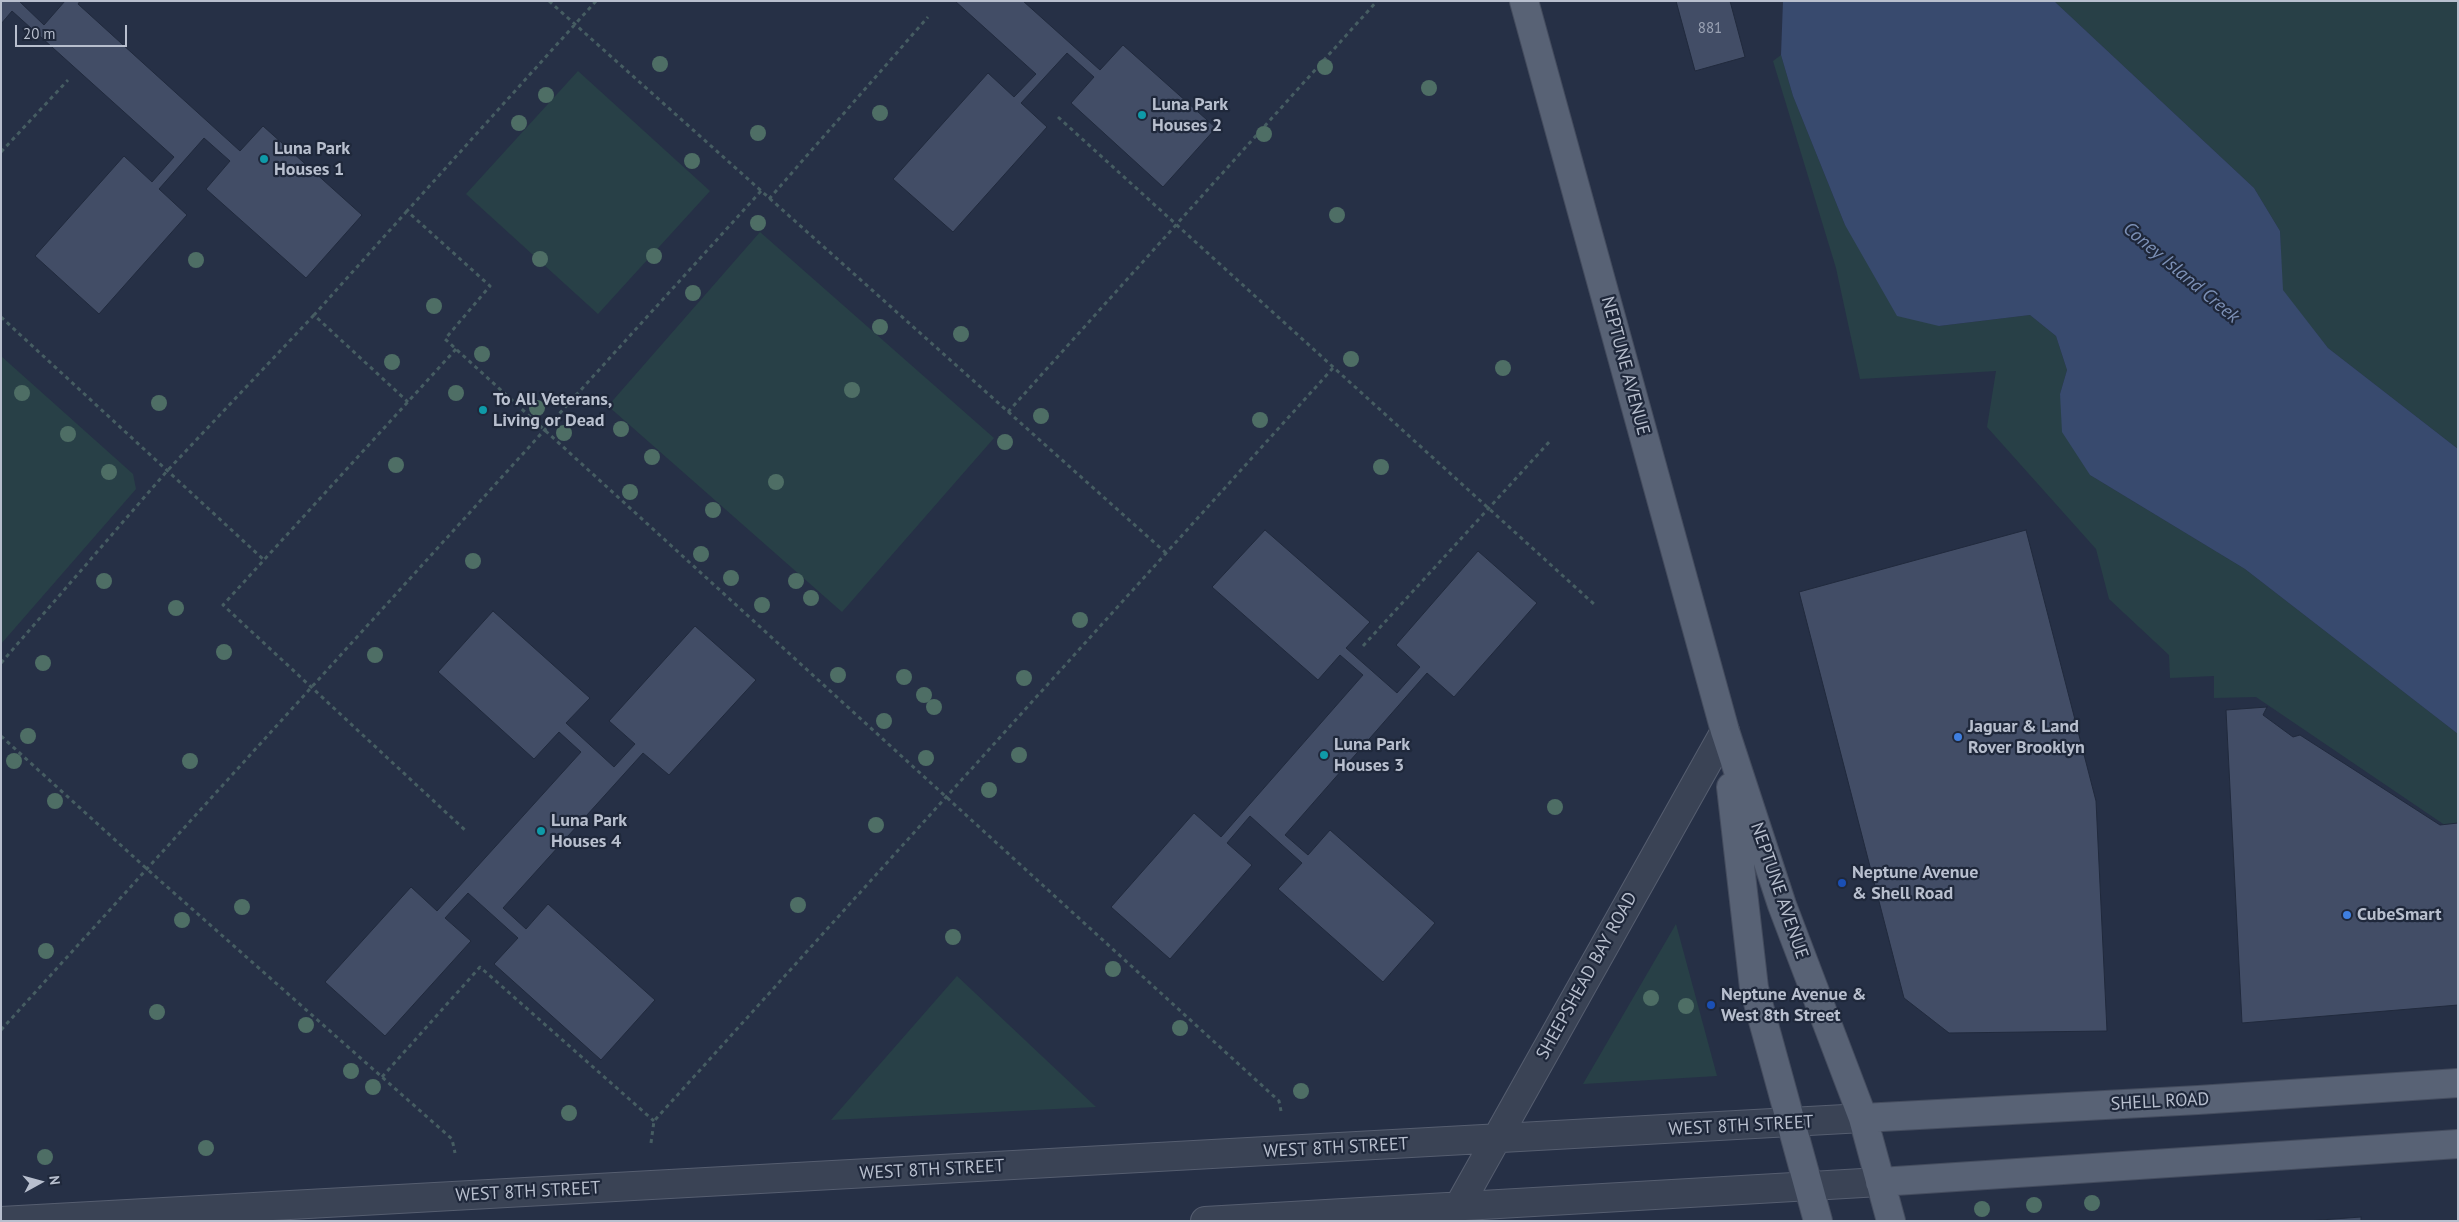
<!DOCTYPE html>
<style>
body{margin:0}
#map{position:relative;width:2459px;height:1222px;overflow:hidden;background:#263046;font-family:"PT Sans",sans-serif}
canvas{display:block}
.frame{position:absolute;inset:0;border:2px solid #b8bfce;pointer-events:none}
.north{position:absolute;left:15px;top:1157px;width:50px;height:50px;-webkit-text-stroke:4px #1f283b;paint-order:stroke;rotate:83deg;font-size:14px;font-weight:700;line-height:20px;text-align:center;color:#b8bfce}
.north::after{content:'';display:block;margin:auto;width:18px;height:22px;background:#b8bfce;clip-path:polygon(50% 0,100% 100%,50% 72%,0 100%)}
.scale{position:absolute;left:15px;top:25px;width:112px;height:22px;box-sizing:border-box;border:2px solid #b8bfce;border-top:0;padding-left:6px;font-size:15px;line-height:18px;white-space:nowrap;color:#b8bfce;-webkit-text-stroke:4px #1f283b;paint-order:stroke}
</style>
<div id="map">
<canvas width="2459" height="1222"></canvas>
<div class="frame"></div>
<div class="north">N</div>
<div class="scale">20 m</div>
</div>
<script>
const g = document.querySelector('canvas').getContext('2d');
g.lineJoin = 'round';
function fillPath(path, color) { g.fillStyle = color; g.fill(path, 'evenodd'); }
const poly = rows => new Path2D(rows.map(r => 'M' + r).join(''));
function strokePath(path, color, width, dash) { g.strokeStyle = color; g.lineWidth = width; g.lineCap = dash ? 'butt' : 'round'; g.setLineDash(dash || []); g.stroke(path); }
function label(font, color, halo, rows, align = 'center') {
  g.font = font + ' "PT Sans",sans-serif'; g.lineWidth = 4.5; g.setLineDash([]); g.textBaseline = 'middle'; g.strokeStyle = halo; g.fillStyle = color; for (const [text, x, y, turn = 0] of rows) {
    g.save(); g.translate(x, y); g.rotate((+turn || 0) * Math.PI / 180); g.textAlign = isNaN(turn) ? turn : align; if (halo) g.strokeText(text, 0, 0); g.fillText(text, 0, 0); g.restore();
  }
}
const green = poly([
 [2054,1,2458,1,2458,449,2328,348,2282,290,2280,231,2254,188],
 [1781,55,1793,96,1845,225,1939,326,2030,315,2056,336,2067,370,2060,394,2090,475,2245,569,2458,734,2458,834,2256,697,2214,698,2214,676,2170,678,2169,655,2109,599,2096,549,1987,427,1996,371,1860,379,1836,268,1773,61],
 [578,71,710,191,598,314,466,194],
 [760,232,994,438,842,612,608,406],
 [1,356,133,474,136,489,1,644],
 [1676,924,1717,1076,1583,1084],
 [957,976,1096,1107,831,1120]
]);
const water = poly([
 [1783,1,2054,1,2254,188,2280,231,2283,290,2328,348,2458,449,2458,734,2245,569,2090,475,2062,432,2060,394,2067,370,2056,336,2030,315,1939,326,1897,316,1845,225,1793,96,1781,55]
]);
const building = poly([
 [1,1,19,1,44,25,65,1,80,1,78,4,240,151,263,126,362,215,306,278,206,189,230,161,204,138,159,189,187,215,99,314,35,256,124,156,152,182,174,157,12,11,1,24,1,1],
 [955,1,1023,1,1100,70,1123,45,1216,128,1163,187,1071,103,1094,77,1067,53,1021,103,1047,127,953,232,893,179,988,73,1014,97,1036,74,955,1],
 [1676,1,1730,1,1745,57,1695,71,1676,1],
 [1265,530,1370,622,1346,648,1397,693,1420,667,1396,645,1478,551,1537,603,1454,697,1427,673,1285,835,1308,855,1330,830,1435,923,1383,982,1278,889,1302,863,1250,816,1227,843,1252,865,1170,959,1111,907,1194,813,1221,837,1363,675,1340,655,1318,680,1212,587,1265,530],
 [2026,530,2096,801,2107,1031,1949,1033,1904,998,1799,592,2026,530],
 [493,611,590,698,566,723,614,767,635,744,609,721,695,626,756,680,669,775,643,753,503,908,526,929,548,904,655,1000,601,1060,494,964,518,938,468,893,445,918,471,941,385,1036,325,982,411,887,437,911,581,752,559,732,534,759,438,672,493,611],
 [2267,707,2263,715,2293,737,2300,735,2440,825,2458,823,2458,1005,2242,1023,2226,710,2267,707],
 [2361,1217,2361,1221,2307,1221,2361,1217]
]);
const path = poly([
 [549,1,1166,553],
 [596,1,407,211,490,286,445,339,1279,1101,1281,1111],
 [1058,117,1595,605],
 [1,152,68,80],
 [769,199,928,17],
 [407,211,314,315,408,402],
 [1,317,264,560],
 [456,349,223,605,466,831],
 [1008,412,1377,1],
 [1363,646,1551,440],
 [1,663,167,471,314,315],
 [1,736,147,869,452,1139,455,1153],
 [1,1030,761,191],
 [382,1077,480,967,654,1121],
 [651,1143,654,1121,1333,368]
]);
const minor = poly([
 [1452,1218,1725,731],
 [1,1221,1863,1118],
 [1205,1221,1880,1182]
]);
const major = poly([
 [1524,1,1725,731,1782,905,1863,1118,1891,1221],
 [1731,787,1754,988,1818,1221],
 [1863,1118,2198,1100,2458,1083],
 [1880,1182,2458,1144]
]);
const trees = [
 [660,64],
 [1325,67],
 [1429,88],
 [546,95],
 [880,113],
 [519,123],
 [758,133],
 [1264,134],
 [692,161],
 [1337,215],
 [758,223],
 [654,256],
 [540,259],
 [196,260],
 [693,293],
 [434,306],
 [880,327],
 [961,334],
 [482,354],
 [1351,359],
 [392,362],
 [1503,368],
 [852,390],
 [22,393],
 [456,393],
 [159,403],
 [537,408],
 [1041,416],
 [1260,420],
 [621,429],
 [564,433],
 [68,434],
 [1005,442],
 [652,457],
 [396,465],
 [1381,467],
 [109,472],
 [776,482],
 [630,492],
 [713,510],
 [701,554],
 [473,561],
 [731,578],
 [104,581],
 [796,581],
 [811,598],
 [762,605],
 [176,608],
 [1080,620],
 [224,652],
 [375,655],
 [43,663],
 [838,675],
 [904,677],
 [1024,678],
 [924,695],
 [934,707],
 [884,721],
 [28,736],
 [1019,755],
 [926,758],
 [14,761],
 [190,761],
 [989,790],
 [55,801],
 [1555,807],
 [876,825],
 [798,905],
 [242,907],
 [182,920],
 [953,937],
 [46,951],
 [1113,969],
 [1651,998],
 [1686,1006],
 [157,1012],
 [306,1025],
 [1180,1028],
 [351,1071],
 [373,1087],
 [1301,1091],
 [569,1113],
 [206,1148],
 [45,1157],
 [2092,1203],
 [2034,1205],
 [1982,1209]
];
const markers = [
 [1142,115,5,"#0f9aa8"],
 [264,159,5,"#0f9aa8"],
 [483,410,5,"#0f9aa8"],
 [1958,737,5,"#3f7fe0"],
 [1324,755,5,"#0f9aa8"],
 [541,831,5,"#0f9aa8"],
 [1842,883,5,"#1a4fb4"],
 [2347,915,5,"#3f7fe0"],
 [1711,1005,5,"#1a4fb4"]
];
const numberNames = [
 ["881",1710,29]
];
const poiNames = [
 ["Luna Park",1152,105],
 ["Houses 2",1152,126],
 ["Luna Park",274,149],
 ["Houses 1",274,170],
 ["To All Veterans,",493,400],
 ["Living or Dead",493,421],
 ["Jaguar & Land",1968,727],
 ["Rover Brooklyn",1968,748],
 ["Luna Park",1334,745],
 ["Houses 3",1334,766],
 ["Luna Park",551,821],
 ["Houses 4",551,842],
 ["Neptune Avenue",1852,873],
 ["& Shell Road",1852,894],
 ["CubeSmart",2357,915],
 ["Neptune Avenue &",1721,995],
 ["West 8th Street",1721,1016]
];
const streetNames = [
 ["NEPTUNE AVENUE",1625,366,75],
 ["NEPTUNE AVENUE",1779,891,71],
 ["SHEEPSHEAD BAY ROAD",1587,976,-61],
 ["SHELL ROAD",2160,1102,-3],
 ["WEST 8TH STREET",1741,1126,-3],
 ["WEST 8TH STREET",1336,1148,-3],
 ["WEST 8TH STREET",932,1170,-3],
 ["WEST 8TH STREET",528,1192,-3]
];
const waterNames = [
 ["Coney Island Creek",2181,273,40]
];
fillPath(green, '#284047');
fillPath(water, '#384a6e');
fillPath(building, '#424d66');
strokePath(building, '#212a3d', 1);
strokePath(minor, '#565e70', 30);
strokePath(major, '#444c5e', 30);
strokePath(path, '#465d62', 3, [4, 4]);
strokePath(minor, '#3a4355', 28);
strokePath(major, '#586275', 28);
g.fillStyle = '#4e6e65';
for (const [x, y] of trees) { g.beginPath(); g.arc(x, y, 8, 0, 2 * Math.PI); g.fill(); }
for (const [x, y, r, color] of markers) { const dot = new Path2D(); dot.arc(x, y, r, 0, 2 * Math.PI); g.fillStyle = color; g.fill(dot); strokePath(dot, '#1f283b', 2); }
label('15px', '#9aa2b4', null, numberNames);
label('bold 18px', '#b8bfce', '#1f283b', poiNames, 'left');
label('18px', '#b8bfce', '#1f283b', streetNames);
label('italic 19px', '#7d91b7', '#1f283b', waterNames);
</script>
